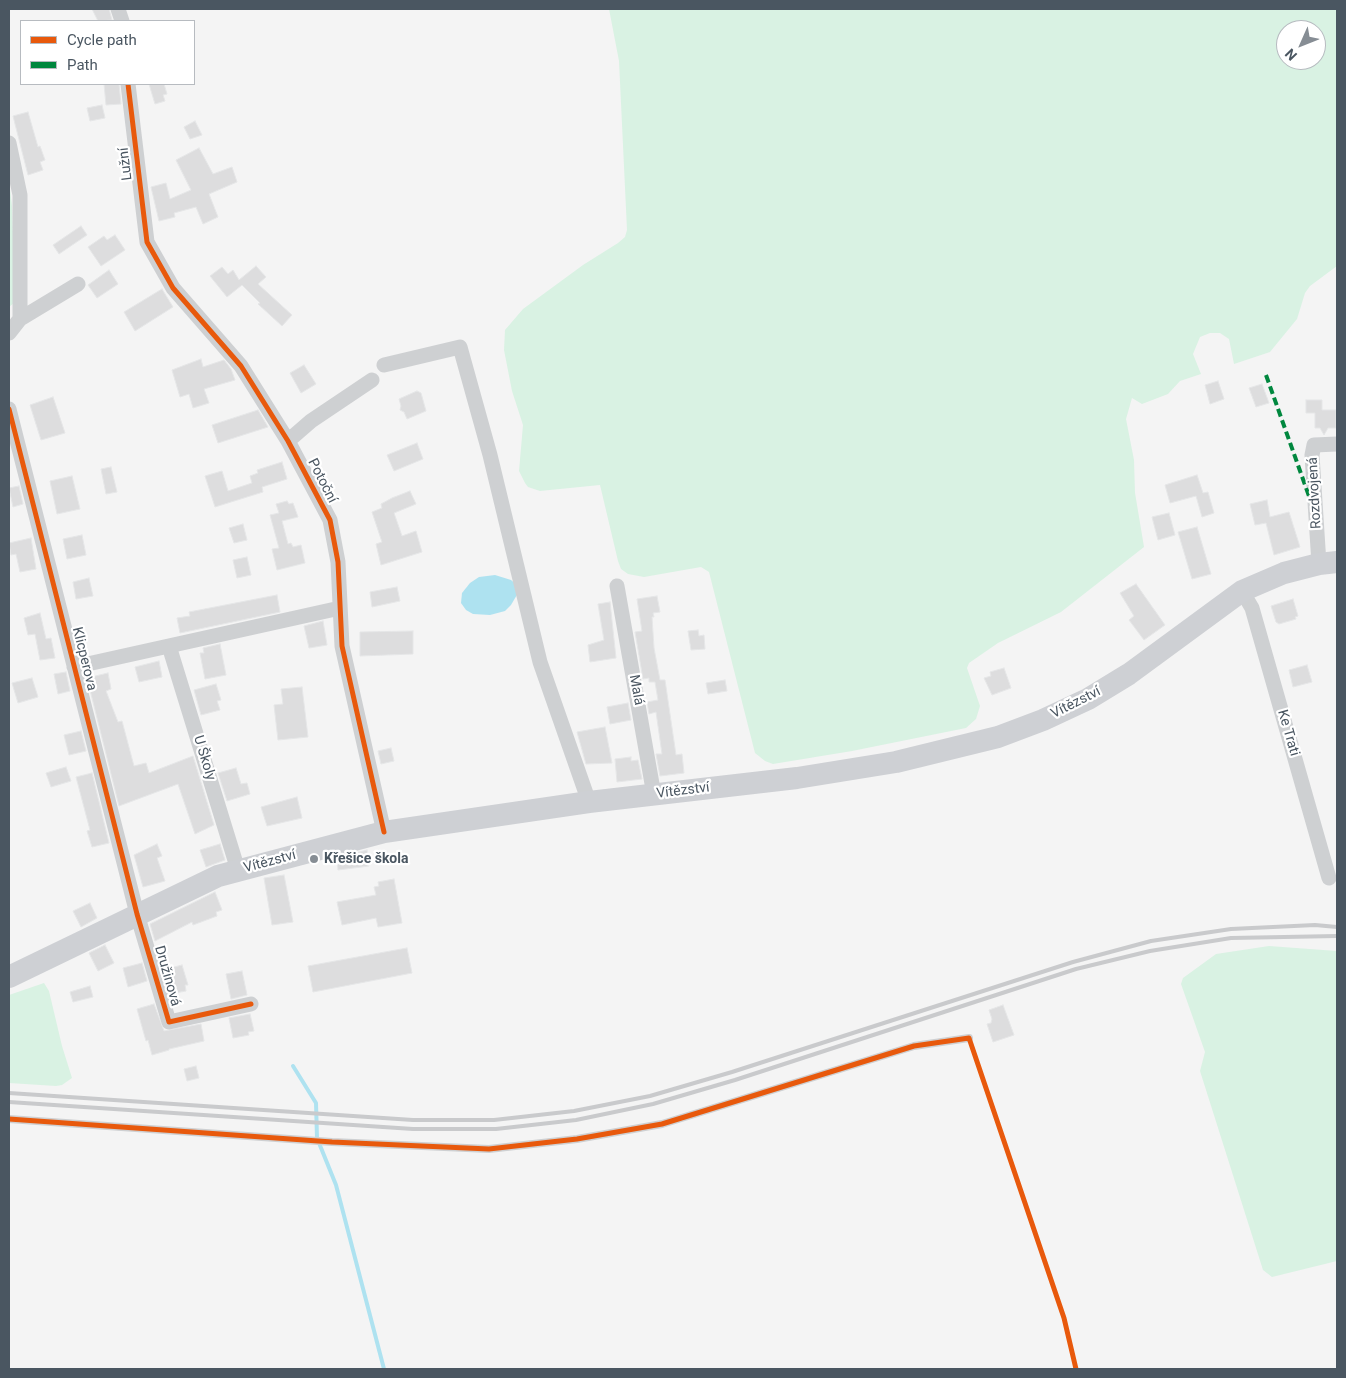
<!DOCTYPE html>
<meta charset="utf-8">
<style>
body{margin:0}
#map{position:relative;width:1346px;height:1378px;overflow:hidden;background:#f4f4f4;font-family:Roboto,sans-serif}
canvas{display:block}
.frame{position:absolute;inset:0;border:10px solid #4a5661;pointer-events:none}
.legend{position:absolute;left:20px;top:20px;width:175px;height:65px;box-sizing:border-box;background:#fff;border:1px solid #b7bbc0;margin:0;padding:6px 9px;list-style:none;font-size:15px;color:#4a5661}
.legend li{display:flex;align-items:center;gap:10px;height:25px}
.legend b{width:25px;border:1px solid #b7bbc0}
.north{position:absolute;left:1276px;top:20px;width:50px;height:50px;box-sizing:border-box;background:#fff;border:1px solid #b7bbc0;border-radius:50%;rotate:226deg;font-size:14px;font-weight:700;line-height:20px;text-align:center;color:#4a5661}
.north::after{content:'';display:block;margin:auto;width:18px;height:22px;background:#868d94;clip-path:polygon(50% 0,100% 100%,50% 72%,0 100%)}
</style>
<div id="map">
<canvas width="1346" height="1378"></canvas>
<div class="frame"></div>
<ul class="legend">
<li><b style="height:6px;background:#e8590c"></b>Cycle path</li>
<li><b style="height:6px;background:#00873e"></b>Path</li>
</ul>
<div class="north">N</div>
</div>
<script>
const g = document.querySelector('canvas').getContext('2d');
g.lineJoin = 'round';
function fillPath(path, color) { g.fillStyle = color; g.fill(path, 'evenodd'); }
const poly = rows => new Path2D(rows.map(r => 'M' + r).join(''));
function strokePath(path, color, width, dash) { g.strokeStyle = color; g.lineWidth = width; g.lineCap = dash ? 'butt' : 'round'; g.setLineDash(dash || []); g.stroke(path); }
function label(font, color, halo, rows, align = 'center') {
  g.font = font + ' Roboto,sans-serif'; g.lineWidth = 4.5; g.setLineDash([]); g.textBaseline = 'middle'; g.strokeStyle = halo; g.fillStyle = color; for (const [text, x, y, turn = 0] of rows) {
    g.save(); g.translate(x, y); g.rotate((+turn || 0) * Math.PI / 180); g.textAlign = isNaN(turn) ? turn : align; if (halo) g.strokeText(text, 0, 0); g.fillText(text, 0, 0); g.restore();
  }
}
const green = poly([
 [609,9,1337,9,1337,266,1310,286,1305,293,1297,319,1270,352,1234,364,1229,339,1220,333,1210,333,1200,337,1193,354,1201,374,1180,381,1168,394,1142,404,1132,398,1126,419,1134,460,1135,493,1144,547,1061,612,998,643,969,663,967,668,980,706,976,719,966,728,852,751,773,764,765,761,755,753,709,572,701,567,644,577,628,574,621,569,618,561,600,485,540,491,528,487,525,483,519,471,523,425,512,391,504,350,505,330,523,309,583,265,618,243,625,237,627,230,619,61],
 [1286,30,1316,30,1316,60,1286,60],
 [9,181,12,206,15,286,14,303,9,307],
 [1269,946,1337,951,1337,1261,1272,1277,1263,1270,1200,1071,1205,1052,1181,984,1183,978,1216,954],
 [44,983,49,991,62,1046,72,1078,62,1085,56,1086,9,1083,9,995]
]);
const water = poly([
 [495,575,511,580,517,585,518,593,511,605,505,611,490,615,473,614,466,610,461,603,462,593,470,583,479,577]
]);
const stream = poly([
 [293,1066,316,1103,317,1138,336,1185,384,1369]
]);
const building = poly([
 [92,9,109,9,112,20,98,21,92,9],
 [104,84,119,84,121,104,106,105,104,84],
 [149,84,164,84,167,94,163,95,165,101,155,104,149,84],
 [102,105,105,118,90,121,87,108,102,105],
 [28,112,38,147,40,146,45,160,40,162,43,170,28,175,13,116,28,112],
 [195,121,202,135,190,139,184,127,195,121],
 [199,148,213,174,232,167,237,182,209,194,218,217,203,224,196,207,174,213,175,217,159,221,151,187,166,183,170,199,191,190,176,160,199,148],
 [81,226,87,235,59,254,53,245,81,226],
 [115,235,125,250,101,266,88,247,104,236,107,240,115,235],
 [256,266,266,277,258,284,292,315,282,326,258,304,260,303,242,285,227,297,210,276,222,267,228,274,233,270,239,280,256,266],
 [109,270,118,284,97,298,88,285,109,270],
 [162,289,173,307,135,331,124,312,162,289],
 [201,359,203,367,224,360,231,369,235,380,204,389,209,403,193,408,189,394,180,397,172,370,201,359],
 [304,365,316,384,301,393,290,373,304,365],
 [1218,381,1224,399,1210,404,1205,385,1218,381],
 [1262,384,1269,403,1256,407,1249,388,1262,384],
 [417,391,421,393,426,411,407,419,404,412,400,410,401,406,399,399,417,391],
 [53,397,65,433,41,440,30,405,53,397],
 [1306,400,1322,400,1322,410,1336,410,1336,428,1328,428,1324,435,1320,428,1315,428,1315,413,1306,413,1306,400],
 [258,410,268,427,218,443,212,425,258,410],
 [417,443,423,459,394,471,387,455,417,443],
 [282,462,287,479,262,487,263,492,215,507,205,476,222,471,228,491,252,483,250,476,258,473,257,470,282,462],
 [111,467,117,492,106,494,101,469,111,467],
 [1197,475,1203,493,1208,492,1214,513,1202,517,1196,496,1170,503,1165,485,1197,475],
 [72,476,80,509,57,514,50,481,72,476],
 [19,486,23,504,13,507,9,488,19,486],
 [410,491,416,504,394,513,402,536,416,531,422,552,381,565,376,544,382,542,372,512,382,508,381,504,392,498,410,491],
 [1267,500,1270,517,1289,512,1300,547,1274,555,1266,523,1255,525,1250,504,1267,500],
 [287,501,289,504,293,503,298,517,282,521,288,544,291,543,293,547,301,545,305,563,277,570,272,549,279,548,270,515,279,513,276,504,287,501],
 [1169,513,1175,535,1158,540,1152,517,1169,513],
 [243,524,247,540,234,543,229,528,243,524],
 [1197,527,1211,574,1192,579,1178,532,1197,527],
 [82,535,86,555,67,559,63,539,82,535],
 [31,538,36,569,20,572,16,554,11,555,9,543,31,538],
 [247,557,251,575,237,578,233,560,247,557],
 [89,578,93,596,76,599,73,582,89,578],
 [1136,584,1165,625,1144,640,1129,620,1134,616,1120,593,1136,584],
 [397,587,400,601,372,607,370,592,397,587],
 [277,595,280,612,180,633,177,618,190,616,189,612,277,595],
 [657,596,660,612,653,613,654,617,652,617,654,648,660,680,665,680,676,755,682,754,684,773,660,776,656,754,662,754,656,712,649,714,647,702,658,700,655,682,649,682,649,678,643,679,635,632,642,631,637,599,657,596],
 [1293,599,1298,616,1295,617,1296,619,1279,624,1276,622,1271,606,1293,599],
 [610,602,616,658,590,662,588,645,604,640,598,604,610,602],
 [40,613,46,639,51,638,55,658,40,660,35,634,28,635,24,618,40,613],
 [323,621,327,645,309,648,304,626,323,621],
 [698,630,699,636,704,635,705,649,691,650,688,631,698,630],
 [413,631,413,654,360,656,360,632,413,631],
 [220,644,226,675,205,679,200,653,204,653,203,648,220,644],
 [159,661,162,677,139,682,135,667,159,661],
 [1307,665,1312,682,1293,687,1289,670,1307,665],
 [1004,668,1011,688,992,695,984,678,991,676,990,672,1004,668],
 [66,672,70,691,58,694,54,674,66,672],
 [108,673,111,689,106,691,118,722,122,721,134,766,146,763,149,773,193,756,214,825,195,834,178,784,119,806,87,678,108,673],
 [32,678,38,697,18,703,12,683,32,678],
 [725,680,727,691,708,694,706,683,725,680],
 [216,684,221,700,217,701,220,710,201,715,194,690,216,684],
 [302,687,308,737,278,740,274,705,283,704,281,689,302,687],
 [628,703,631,720,610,724,607,707,628,703],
 [605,727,612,763,586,764,577,732,605,727],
 [81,731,86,751,69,755,64,735,81,731],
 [391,748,394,761,381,764,378,751,391,748],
 [631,757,631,761,638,760,642,779,617,782,615,759,631,757],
 [66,767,71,781,51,787,46,773,66,767],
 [236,768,241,784,247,783,250,794,227,801,218,773,236,768],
 [92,773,109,843,92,847,87,831,90,830,76,777,92,773],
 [297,797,302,818,267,826,261,807,297,797],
 [157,844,162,856,157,858,165,881,143,887,134,855,157,844],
 [220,844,225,860,206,867,200,850,220,844],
 [367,850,369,866,338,870,337,858,367,850],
 [284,875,293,922,272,925,264,878,284,875],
 [394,879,402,923,378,927,376,918,342,925,337,902,376,895,374,887,379,886,378,882,394,879],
 [215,892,222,910,216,912,217,916,193,925,192,922,155,941,150,924,215,892],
 [90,903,97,918,81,927,73,911,90,903],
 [105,945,114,963,98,971,89,953,105,945],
 [407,948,412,973,313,992,308,966,407,948],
 [142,963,147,981,128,987,123,968,142,963],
 [182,965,188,985,185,985,186,991,170,994,163,970,182,965],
 [242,971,247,995,231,999,226,974,242,971],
 [90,986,93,997,73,1002,70,992,90,986],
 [154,1004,164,1031,201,1024,204,1041,169,1049,169,1050,152,1055,148,1040,146,1041,137,1009,154,1004],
 [1003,1005,1014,1035,993,1042,987,1024,991,1023,992,1019,989,1010,1003,1005],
 [250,1014,254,1031,248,1032,249,1035,233,1038,229,1018,250,1014],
 [196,1066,199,1078,187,1081,184,1069,196,1066]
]);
const service = poly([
 [9,1119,332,1142,489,1149,577,1139,662,1124,914,1046,969,1038]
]);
const minor = poly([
 [118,9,122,21],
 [128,84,147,242,173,288,241,366,288,441,330,520,338,562,342,646,384,832],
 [9,143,20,195,20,319,9,333],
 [20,319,78,284],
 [384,365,460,347,490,455,540,662,589,802],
 [9,409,137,914,169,1022,251,1004],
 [288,441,311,421,372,380],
 [1319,564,1312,455,1314,445,1337,444],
 [617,586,654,795],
 [1242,591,1252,608,1329,878],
 [169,646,238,870],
 [74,667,340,608]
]);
const secondary = poly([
 [9,977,218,876,384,832,589,802,797,778,896,762,998,737,1043,720,1088,699,1129,674,1242,591,1284,573,1319,564,1337,562]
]);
const rail = poly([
 [9,1093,413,1120,494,1120,574,1111,650,1096,732,1072,1073,962,1151,941,1231,929,1315,925,1337,927],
 [9,1102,413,1129,496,1129,576,1120,653,1104,735,1080,1076,969,1150,951,1231,938,1337,936]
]);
const quiet = poly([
 [1266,375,1310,499,1317,514]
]);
const cycleway = poly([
 [128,84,147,242,173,288,241,366,288,441,330,520,338,562,342,646,384,832],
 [9,409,137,914,169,1022,251,1004],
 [9,1119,332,1142,489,1149,577,1139,662,1124,914,1046,969,1038,1064,1318,1076,1369]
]);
const markers = [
 [314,859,5,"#868d94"]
];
const streetNames = [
 ["Lužní",126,164,-97],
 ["Potoční",322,481,63],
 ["Rozdvojená",1315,493,-93],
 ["Klicperova",84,659,76],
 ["Malá",636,690,80],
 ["Vítězství",1076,703,-27],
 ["Ke Trati",1288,733,74],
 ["U Školy",204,758,73],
 ["Vítězství",683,791,-7],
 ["Vítězství",270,862,-15],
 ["Družinová",167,976,74]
];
const poiNames = [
 ["Křešice škola",324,859]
];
fillPath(green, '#d9f2e3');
fillPath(water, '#aee2f0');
strokePath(stream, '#aee2f0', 4);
fillPath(building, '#ddddde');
strokePath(building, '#e5e6e7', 1);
strokePath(service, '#ced0d2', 8);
strokePath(minor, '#ced0d2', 15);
strokePath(secondary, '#ced0d4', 22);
strokePath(rail, '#c9cacc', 4);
strokePath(quiet, '#00873e', 4, [8, 4]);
strokePath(cycleway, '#e8590c', 5);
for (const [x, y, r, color] of markers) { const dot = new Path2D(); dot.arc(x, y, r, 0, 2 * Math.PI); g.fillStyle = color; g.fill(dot); strokePath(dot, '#fff', 2); }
label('14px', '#4a5661', '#fff', streetNames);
label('bold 14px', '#4a5661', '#fff', poiNames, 'left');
</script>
